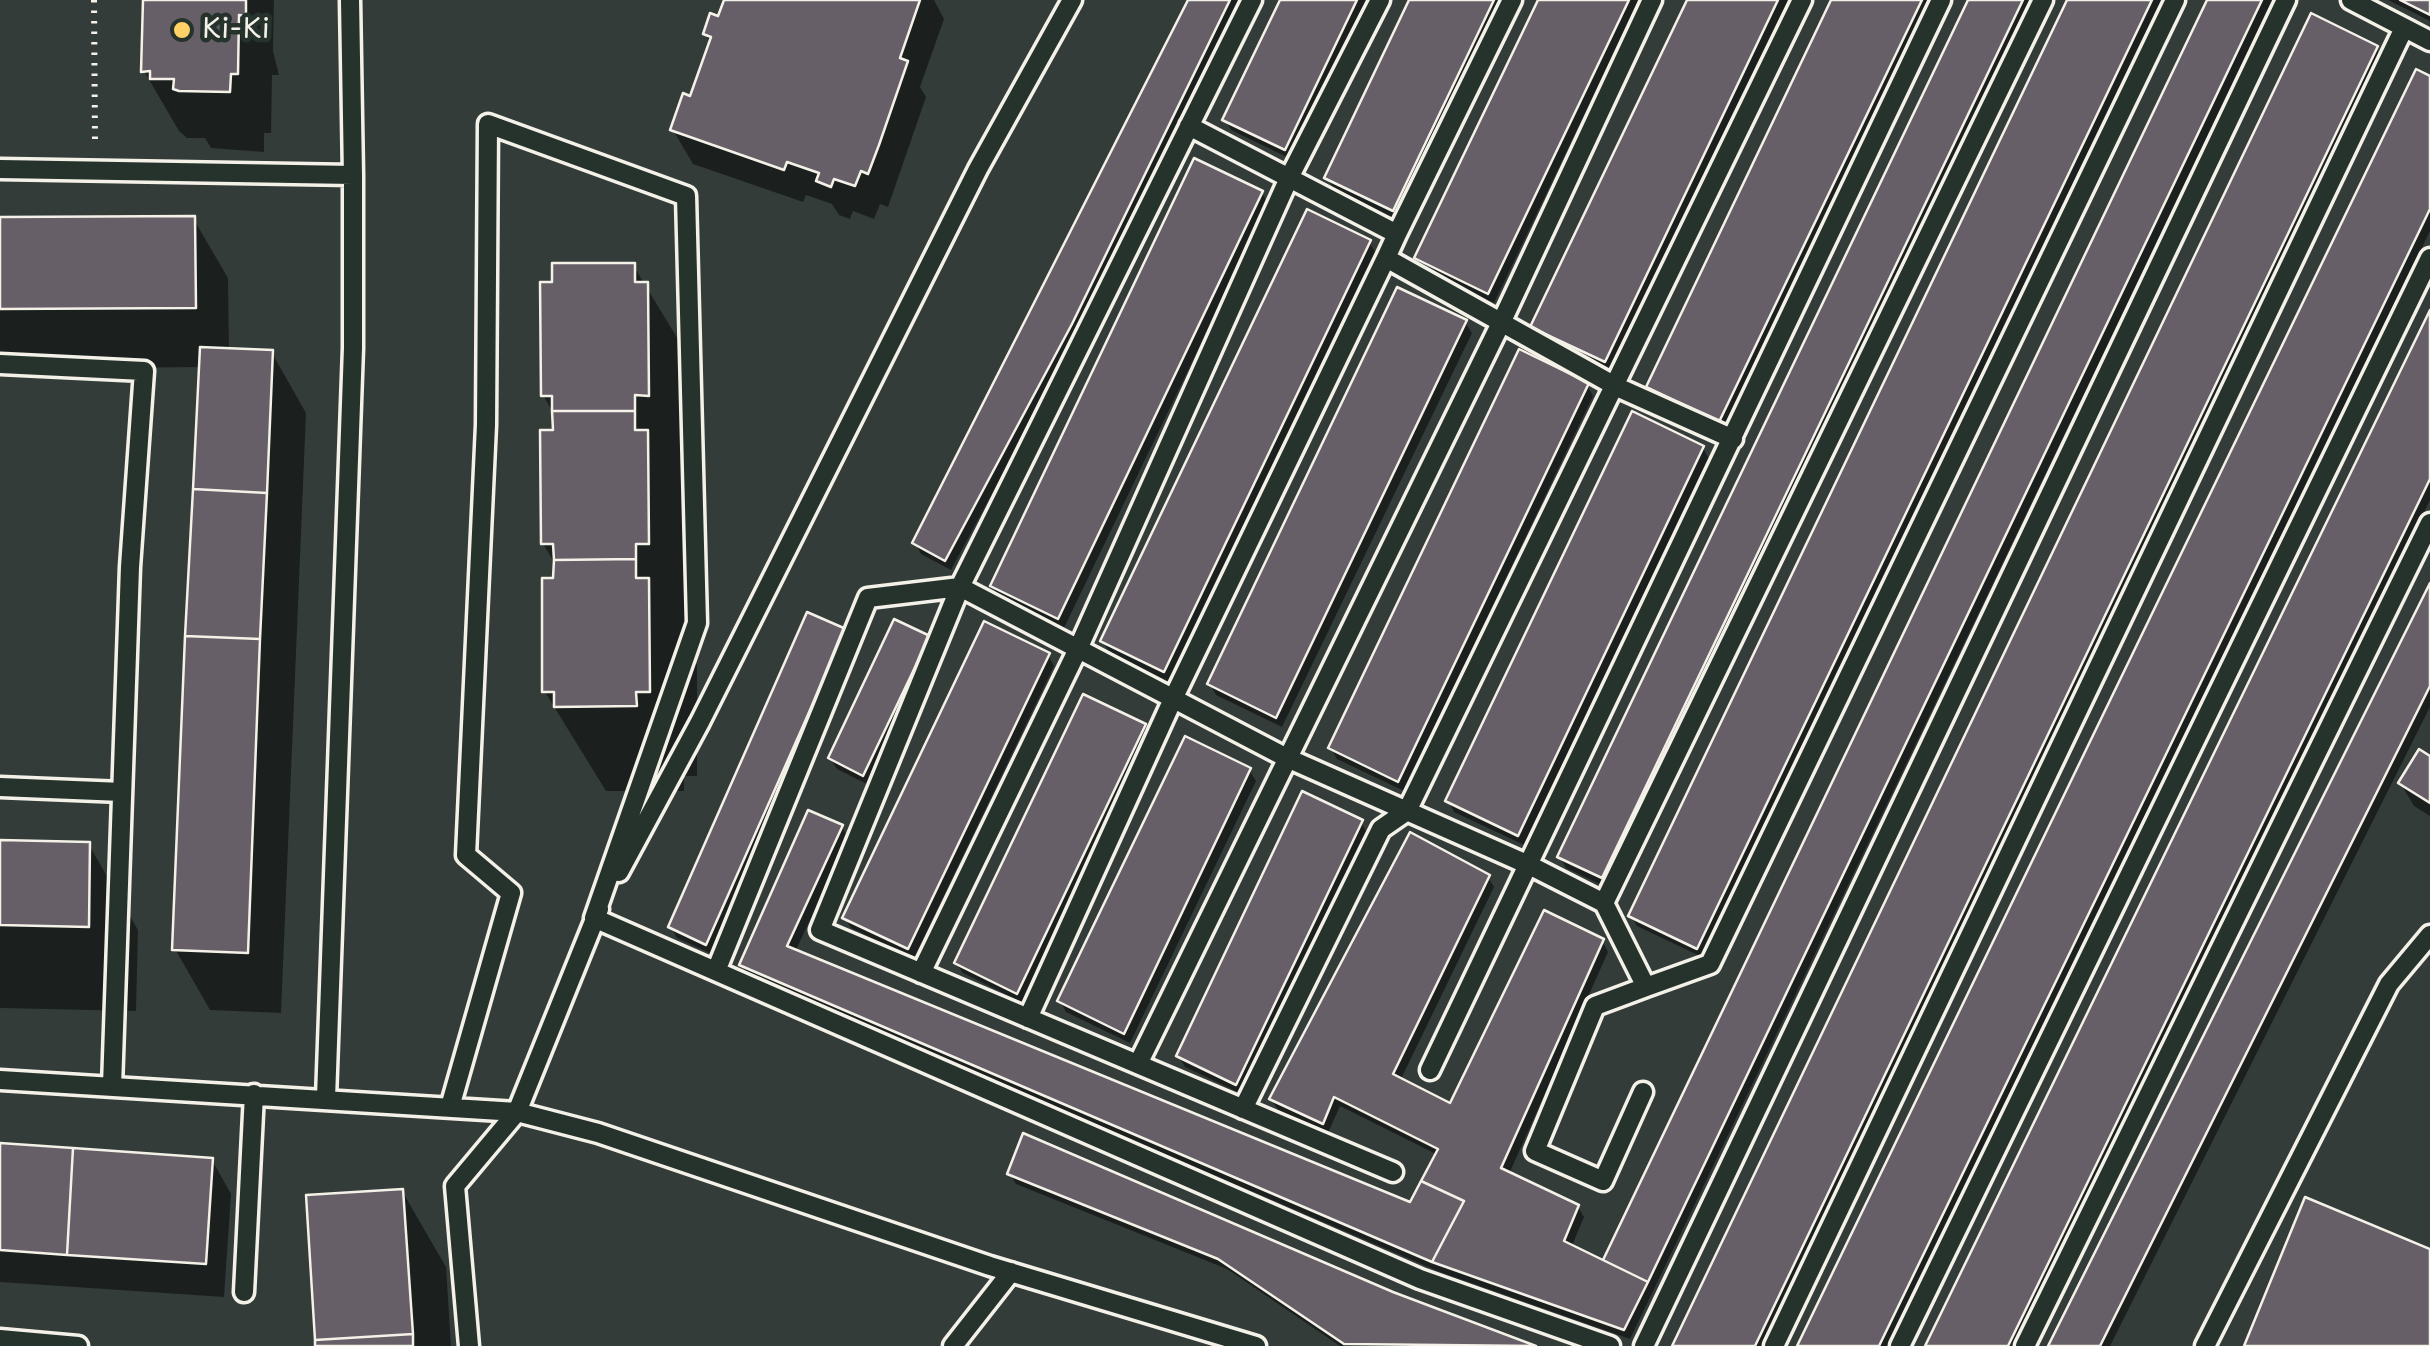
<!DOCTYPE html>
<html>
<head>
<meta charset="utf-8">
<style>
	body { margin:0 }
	canvas { display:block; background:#333c39 }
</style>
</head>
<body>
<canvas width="2430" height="1346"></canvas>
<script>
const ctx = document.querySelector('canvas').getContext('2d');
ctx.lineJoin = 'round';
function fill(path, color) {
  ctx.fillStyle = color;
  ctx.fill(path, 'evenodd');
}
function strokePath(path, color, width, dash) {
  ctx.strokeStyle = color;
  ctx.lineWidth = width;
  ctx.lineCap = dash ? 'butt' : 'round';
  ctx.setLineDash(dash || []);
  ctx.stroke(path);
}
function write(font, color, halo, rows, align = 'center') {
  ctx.font = font + ' "Playpen Sans",sans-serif';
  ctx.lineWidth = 9;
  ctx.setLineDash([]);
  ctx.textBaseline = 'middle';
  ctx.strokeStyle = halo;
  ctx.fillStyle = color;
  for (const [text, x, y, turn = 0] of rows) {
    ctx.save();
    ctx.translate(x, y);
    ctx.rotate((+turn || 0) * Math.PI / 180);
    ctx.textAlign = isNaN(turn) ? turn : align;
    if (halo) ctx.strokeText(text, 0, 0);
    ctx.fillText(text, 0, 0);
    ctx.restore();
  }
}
const shadow = new Path2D(`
	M147,0H274L273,51L279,75H272L271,133H264V152L211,148L205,138H187L179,131L144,71Z
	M726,0H934L944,19L920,87L926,97L888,207L880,204L874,219L853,211L850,219L839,215L832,204L806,195L803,202L693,164L673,130L692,99L711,44L705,34L719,19Z
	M1191,0H1241L1077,335L951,570L921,554L915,543Z
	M1282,0H1368L1291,159L1231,130L1225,119Z
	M1412,0H1505L1399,220L1333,188L1327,178Z
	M1541,0H1639L1494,303L1423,269L1417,258Z
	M1690,0H1789L1611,372L1539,337L1533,327Z
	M1834,0H1932L1726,432L1655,398L1648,387Z
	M1971,0H2034L1608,888L1566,868L1560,857Z
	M2070,0H2163L1704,958L1637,926L1631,916Z
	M2210,0H2273L1630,1339L1440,1272L748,975L741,964L842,827L848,838L795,952L1412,1205L1438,1155L1340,1106L1328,1133L1278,1110L1271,1099L1488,877L1494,887L1400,1081L1451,1107L1602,941L1608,952L1509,1174L1578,1207L1584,1217L1571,1248L1604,1264Z
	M2388,0H2430V21Z
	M2376,48L2382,58L1765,1346H1675Z
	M2430,79V231L1889,1346H1800Z
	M1262,193L1268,204L1064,628L999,596L992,586Z
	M193,218L228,278L229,351L272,353L306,413L281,1013L210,1010L175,949L202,367L0,369V219Z
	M1369,242L1376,253L1170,682L1109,652L1103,641Z
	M633,265L696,369V480L682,479V494L696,517V628H683V641L697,665V776H684V791H606L545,692L556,565L543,544L555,433V416L543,395Z
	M2430,315V500L2018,1346H1928Z
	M1465,322L1472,333L1282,727L1216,695L1210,684Z
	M1587,385L1593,396L1404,791L1337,759L1331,748Z
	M1703,448L1709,459L1524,845L1454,812L1448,801Z
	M2430,588V707L2110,1346H2051Z
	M844,631L851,642L712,954L677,938L671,927Z
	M928,638L934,649L869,785L837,769L830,758Z
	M1048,655L1054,666L914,958L851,928L845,918Z
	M1144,726L1150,737L1023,1003L963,973L956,963Z
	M2430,759V816L2414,806L2401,784Z
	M1249,770L1256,781L1130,1043L1066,1012L1060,1001Z
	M1361,822L1367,833L1242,1094L1185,1067L1179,1056Z
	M0,843L89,845L138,930L136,1011L0,1008Z
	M0,1146L212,1160L231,1194L224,1297L0,1282Z
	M1010,1174L1392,1294L1529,1346H1340L1227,1269L1016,1184Z
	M402,1191L446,1267L451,1346H317Z`);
const building = new Path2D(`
	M143,0H246V16L239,15L238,74H231L230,92L179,91L173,89L174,79H150V71L141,72Z
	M724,0H920L900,58L908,61L879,145L868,174L861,171L855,186L834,179L831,187L816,181L819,173L787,162L784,170L670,130L683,93L690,96L711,37L703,34L710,13L718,16Z
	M1188,0H1230L1072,324L945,561L912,543Z
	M1280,0H1357L1285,150L1222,120Z
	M1409,0H1494L1393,211L1324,178Z
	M1538,0H1629L1488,294L1414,258Z
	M1687,0H1778L1605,362L1530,327Z
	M1831,0H1922L1719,422L1646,387Z
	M1968,0H2023L1602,878L1557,857Z
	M2067,0H2152L1697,949L1628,916Z
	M2207,0H2262L1648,1282L1603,1260Z
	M2400,0H2430V15Z
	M2311,13L2378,46L1755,1346H1672Z
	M2416,69L2430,76V209L2093,905L1879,1346H1797Z
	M1194,158L1263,191L1058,619L990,586Z
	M1307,209L1371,240L1164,672L1100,641Z
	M195,216L196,308L0,309V217Z
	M552,263H635V282H648L649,396L635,395V411H552V396H541L540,282H552Z
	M1397,287L1467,320L1276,718L1207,684Z
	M2430,310V479L2008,1346H1925Z
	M200,347L273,350L267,493L193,489Z
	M1519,349L1589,383L1398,782L1328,748Z
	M552,411H635V430H648L649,544H636V559L554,560L553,544H541L540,430H553Z
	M1632,411L1704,446L1518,836L1445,801Z
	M193,489L267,493L260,639L185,636Z
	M636,559V578H649L650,692H636L637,706L554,707V692H542V578H553L554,560Z
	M2430,583V686L2100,1346H2048Z
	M807,612L846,629L706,945L668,927Z
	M894,619L930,636L863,776L828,758Z
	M984,621L1050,653L908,949L842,918Z
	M185,636L260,639L248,953L172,950Z
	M1083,694L1146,724L1017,994L954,963Z
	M1185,736L1251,768L1124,1034L1057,1001Z
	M2419,749L2430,756V803L2398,783Z
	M1302,791L1363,820L1236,1085L1176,1056Z
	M808,810L843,825L787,946L1410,1202L1421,1181L1464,1201L1432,1262L739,965Z
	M1410,832L1490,875L1393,1074L1450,1103L1544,910L1604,939L1501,1168L1579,1205L1564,1241L1648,1282L1624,1330L1432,1262L1464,1201L1421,1181L1438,1149L1334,1097L1323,1124L1269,1099Z
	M0,840L90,842L89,927L0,925Z
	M1023,1133L1393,1292L1536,1346L1344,1344L1218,1259L1007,1174Z
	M0,1143L73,1148L67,1255L0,1250Z
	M73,1148L213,1158L206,1264L67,1255Z
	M403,1189L413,1334L315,1340L306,1195Z
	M2305,1197L2430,1249V1346H2244Z
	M413,1334V1346H315V1340Z`);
const path = new Path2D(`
	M94,0L95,144`);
const service = new Path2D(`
	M350,0L353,175
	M1252,0L960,587L820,930L1393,1172
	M2351,0L2430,41
	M1189,126L1397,234L1386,258L1617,387L1733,439
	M0,169L353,175V348L326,1098
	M1397,234L1512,0
	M0,364L144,371L130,567L112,1086
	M0,787L122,792
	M619,872L700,722L978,169L1072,0
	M1604,903L2043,0
	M599,909L517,1112L598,1133L990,1266L1256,1346
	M716,971L868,598L960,587L1285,757L1531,866L1604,903L1646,987L1710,964L2175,0
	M921,973L1078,649L1289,178L1380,0
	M1028,1018L1173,699L1386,258
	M1138,1064L1501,323L1652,0
	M1430,1070L1941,0
	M0,1080L517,1112
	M1643,1092L1603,1181L1535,1151L1595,1006L1646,987
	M450,1107L511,893L466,855L486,425L488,124L686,196L697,623L594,918L1420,1279L1610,1346
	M1243,1109L1381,829L1407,811L1802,0
	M244,1292L254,1094
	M0,1339L78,1346
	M469,1346L455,1186L517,1112
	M953,1346L1011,1272
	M1644,1346L2286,0
	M1774,1346L2404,28
	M1900,1346L2430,258
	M2025,1346L2430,523
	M2205,1346L2389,984L2430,935`);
const markers = [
	[182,30,10,"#ffd166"]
];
const poiNames = [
	["Ki-Ki",202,30]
];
fill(shadow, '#0007');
fill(building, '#665f67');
strokePath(building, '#f4f1e8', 2.5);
strokePath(service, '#f4f1e8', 25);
strokePath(path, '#f4f1e8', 6, [2.5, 8]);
strokePath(service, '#26332d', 18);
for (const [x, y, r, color] of markers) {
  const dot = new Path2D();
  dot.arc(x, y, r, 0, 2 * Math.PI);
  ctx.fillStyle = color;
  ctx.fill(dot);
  strokePath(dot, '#26332d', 4);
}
write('28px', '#f4f1e8', '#26332d', poiNames, 'left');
</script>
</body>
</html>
